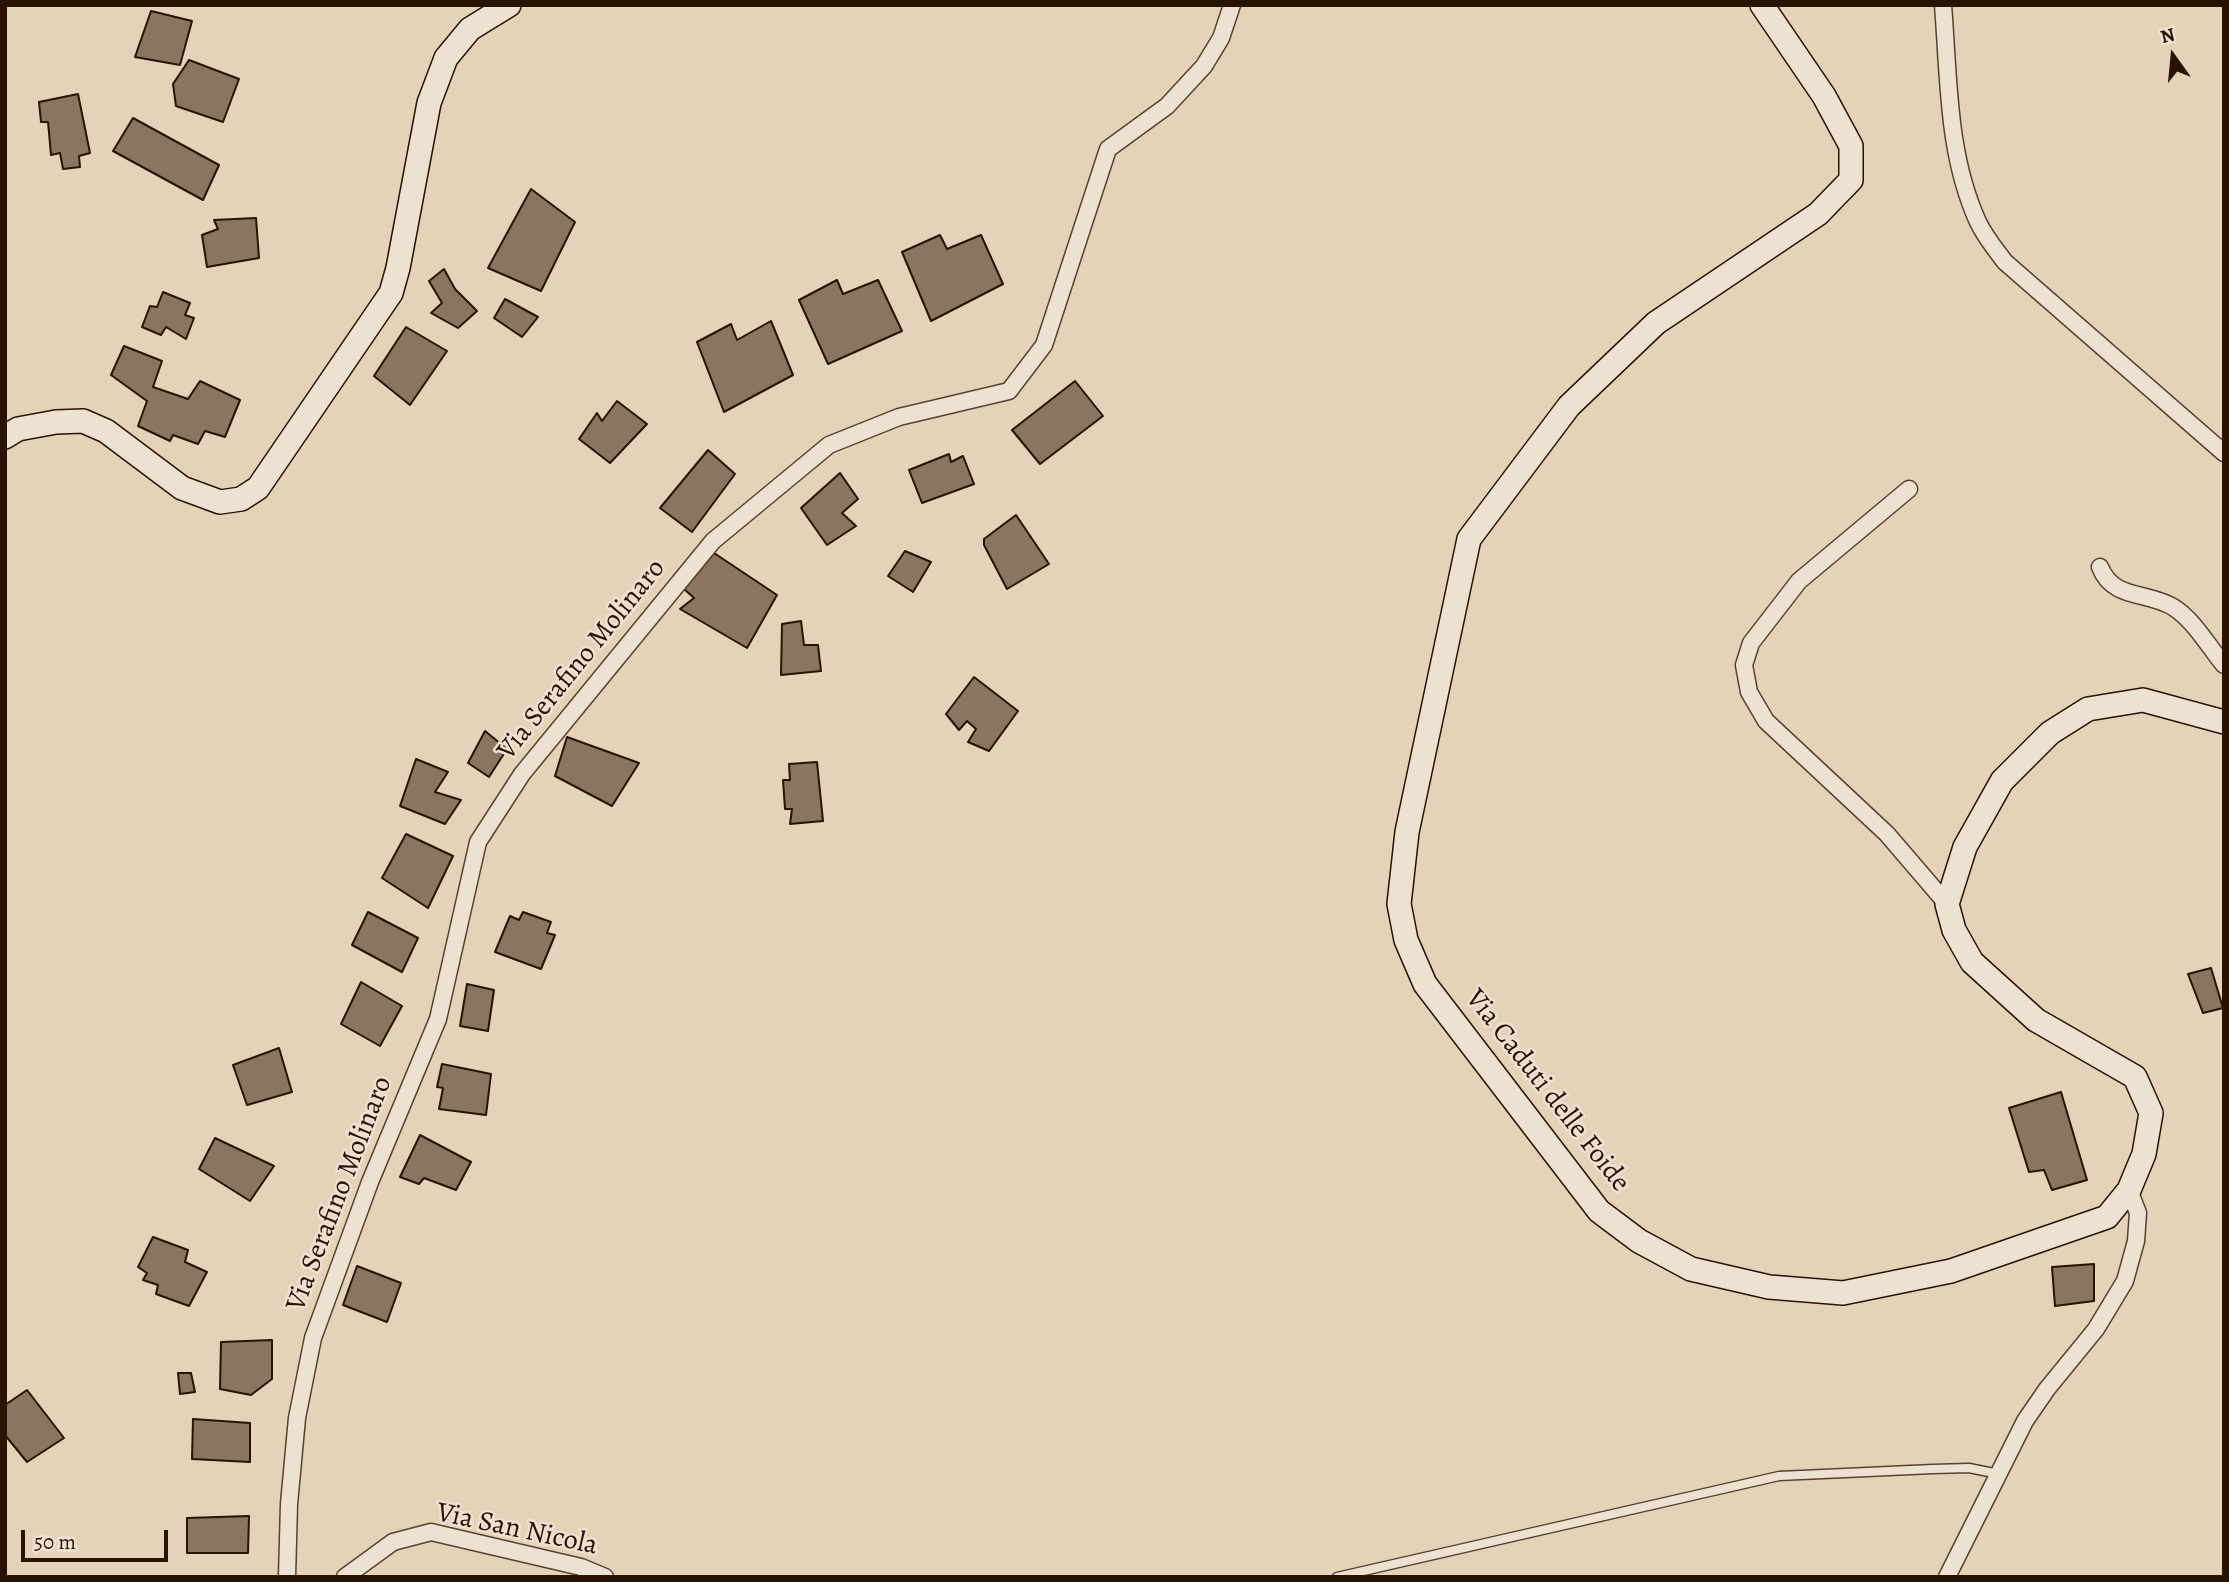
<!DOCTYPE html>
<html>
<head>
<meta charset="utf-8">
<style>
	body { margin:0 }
	#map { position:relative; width:2229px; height:1582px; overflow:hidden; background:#e3d3b8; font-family:Alegreya,serif }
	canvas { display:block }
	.frame { position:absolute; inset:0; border:7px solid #291200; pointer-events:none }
	.north { position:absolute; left:2138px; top:21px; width:70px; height:70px; -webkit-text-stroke:5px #ede2d1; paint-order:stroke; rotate:345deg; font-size:19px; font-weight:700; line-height:28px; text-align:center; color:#291200 }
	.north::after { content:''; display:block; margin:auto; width:24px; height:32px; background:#291200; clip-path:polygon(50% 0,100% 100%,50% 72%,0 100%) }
	.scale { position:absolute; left:21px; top:1530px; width:147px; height:32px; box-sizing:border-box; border:4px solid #291200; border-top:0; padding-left:9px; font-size:21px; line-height:24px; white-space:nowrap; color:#291200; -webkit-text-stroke:5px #ede2d1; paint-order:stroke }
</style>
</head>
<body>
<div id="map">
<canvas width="2229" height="1582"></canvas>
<div class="frame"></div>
<div class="north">N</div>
<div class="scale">50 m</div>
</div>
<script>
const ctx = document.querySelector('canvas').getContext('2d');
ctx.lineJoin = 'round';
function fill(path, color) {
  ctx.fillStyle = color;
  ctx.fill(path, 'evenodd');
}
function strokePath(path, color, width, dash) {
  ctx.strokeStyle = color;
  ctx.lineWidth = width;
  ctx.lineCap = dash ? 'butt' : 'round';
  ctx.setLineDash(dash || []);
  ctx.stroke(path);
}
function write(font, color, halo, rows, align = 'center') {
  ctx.font = font + ' Alegreya,serif';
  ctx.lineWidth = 5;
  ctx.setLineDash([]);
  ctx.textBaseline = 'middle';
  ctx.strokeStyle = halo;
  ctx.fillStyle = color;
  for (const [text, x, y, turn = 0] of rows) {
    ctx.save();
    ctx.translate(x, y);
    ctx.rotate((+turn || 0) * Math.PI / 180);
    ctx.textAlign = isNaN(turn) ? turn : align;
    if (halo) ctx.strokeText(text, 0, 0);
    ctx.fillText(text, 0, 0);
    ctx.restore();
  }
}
const building = new Path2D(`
	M151,11L192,21L180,65L135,57Z
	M189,60L239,79L223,122L176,106L173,84Z
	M78,94L90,153L79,156L80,167L63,169L60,153L51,155L48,122H41L39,102Z
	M133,118L219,165L203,200L113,151Z
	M531,189L575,222L541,291L488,268Z
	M256,218L259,258L207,267L202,235L218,229L214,220Z
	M940,235L947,249L981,235L1003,284L931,321L902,252Z
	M444,269L455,289L477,311L458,328L431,313L442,303L429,281Z
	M837,280L843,294L878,280L902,331L828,364L799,300Z
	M163,292L190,303L185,315L194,318L186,339L166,327L161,335L142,327L150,306L157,307Z
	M505,299L538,317L522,337L494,318Z
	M771,321L793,375L724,412L697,342L731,324L737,340Z
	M406,327L447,351L410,405L374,376Z
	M124,346L162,361L153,387L188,399L200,381L240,400L225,437L205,431L198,444L173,435L170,441L138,426L147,401L111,375Z
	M1075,381L1103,416L1040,464L1012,430Z
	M617,401L647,424L610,463L579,439L597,413L602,421Z
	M708,450L735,474L692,532L660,508Z
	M949,454L951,462L963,456L974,484L922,503L909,470Z
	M840,473L858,499L842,513L856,526L827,545L801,508Z
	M1016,515L1049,564L1007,589L984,545V539Z
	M905,551L931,562L913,592L888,576Z
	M714,553L777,595L747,648L680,609L694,598L684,589Z
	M801,621L804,645H818L821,671L781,675L782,624Z
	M974,677L1018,711L989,751L968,742L976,729L967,721L959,730L946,714Z
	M485,731L507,749L489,777L468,763Z
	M567,737L639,763L612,806L555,776Z
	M416,759L448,772L435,792L461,800L445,824L400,806Z
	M817,762L823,821L790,824L792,809H785L783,780H790L789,764Z
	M406,834L453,856L428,908L382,878Z
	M368,912L418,938L402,972L352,945Z
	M523,912L551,922L547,933L555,935L541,969L495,952L510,916L519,920Z
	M2211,968L2223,1008L2203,1013L2188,974Z
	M361,982L402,1006L380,1046L341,1024Z
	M467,984L494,990L488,1031L460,1026Z
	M279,1048L292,1092L247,1105L233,1065Z
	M442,1064L491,1074L486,1115L439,1109L443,1088L437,1087Z
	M2061,1092L2087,1180L2052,1190L2044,1170L2029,1172L2009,1108Z
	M420,1135L471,1162L456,1190L424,1178L419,1184L400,1177Z
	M215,1138L274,1166L250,1201L199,1169Z
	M153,1237L188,1250L185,1262L207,1272L189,1306L156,1294L158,1285L143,1280L147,1273L138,1267Z
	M2094,1264V1301L2055,1306L2052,1267Z
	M357,1266L401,1283L387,1322L343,1305Z
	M272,1340V1379L251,1395L220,1389L221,1342Z
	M178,1373H191L195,1392L180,1394Z
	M27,1390L64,1438L27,1462L5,1435V1405Z
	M193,1419L250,1423V1462L192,1459Z
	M249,1516L248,1553H187V1518Z`);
const lane = new Path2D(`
	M1337,1577L1779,1476L1933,1469L1969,1468L1999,1474`);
const street = new Path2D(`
	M1943,5C1949,79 1947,154 1978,222C1985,237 1996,250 2005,262L2224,453
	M1909,489L1799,581L1751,643L1744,665L1749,692L1766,721L1887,834L1947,904
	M2100,567C2113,600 2146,591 2173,607C2194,620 2209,647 2224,665
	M287,1577L289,1504L297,1418L313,1338L370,1182L438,1019L478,842L522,774L713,541L829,445L899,417L1009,391L1044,345L1108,149L1167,106L1204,66L1221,38L1232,5
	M345,1577L393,1542L431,1532L581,1567L605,1577
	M1947,1577L2025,1421L2047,1389L2096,1329L2125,1281L2136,1241L2138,1213L2129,1190`);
const secondary = new Path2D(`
	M1762,5L1824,96L1851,146V180L1818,214L1656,323L1569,406L1469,539L1407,832L1399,904L1406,940L1425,984L1599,1211L1639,1241L1691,1269L1769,1287L1843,1293L1951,1271L2107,1217L2129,1190L2144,1154L2151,1113L2135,1077L2036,1020L1972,962L1954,930L1947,904L1965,847L2002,781L2050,733L2088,709L2143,700L2224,722
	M5,437L18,429L56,422L83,421L106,431L182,488L220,502L241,499L258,488L391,293L398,268L429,103L446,58L470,29L509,5`);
const streetNames = [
	["Via Serafino Molinaro",582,660,-51],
	["Via Caduti delle Foide",1547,1091,52],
	["Via Serafino Molinaro",340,1194,-69],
	["Via San Nicola",517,1530,12]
];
fill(building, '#8a7660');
strokePath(building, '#291200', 2);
strokePath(lane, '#58422e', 11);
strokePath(street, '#58422e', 19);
strokePath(secondary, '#291200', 26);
strokePath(lane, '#ede2d1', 8);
strokePath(street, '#ede2d1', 16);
strokePath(secondary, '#ede2d1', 23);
write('28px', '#291200', '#ede2d1', streetNames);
</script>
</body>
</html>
